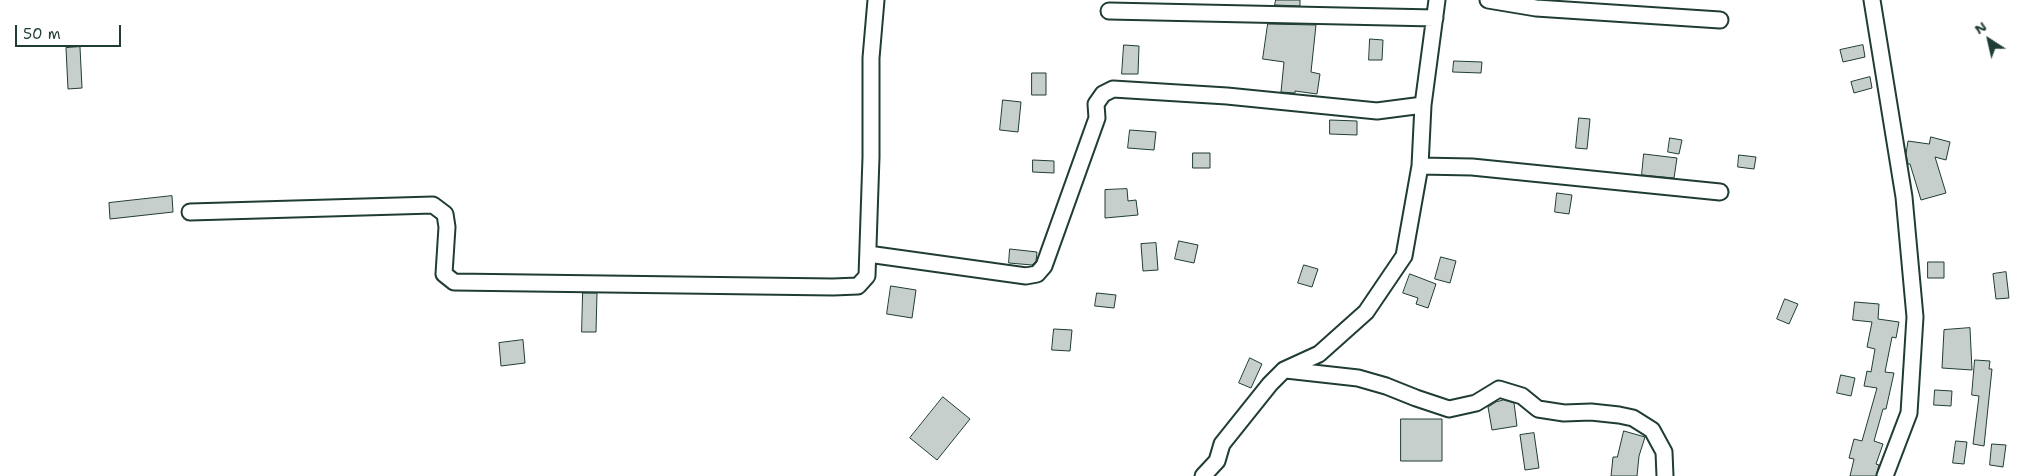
<!DOCTYPE html>
<html>
<head>
<meta charset="utf-8">
<style>
	body { margin:0 }
	#map { position:relative; width:2029px; height:476px; overflow:hidden; background:#fff; font-family:"Shantell Sans",sans-serif }
	canvas { display:block }
	.north { position:absolute; left:1964px; top:15px; width:50px; height:50px; -webkit-text-stroke:4px #fff; paint-order:stroke; rotate:325deg; font-size:14px; font-weight:700; line-height:20px; text-align:center; color:#1f3d34 }
	.north::after { content:''; display:block; margin:auto; width:18px; height:22px; background:#1f3d34; clip-path:polygon(50% 0,100% 100%,50% 72%,0 100%) }
	.scale { position:absolute; left:15px; top:25px; width:106px; height:22px; box-sizing:border-box; border:2px solid #1f3d34; border-top:0; padding-left:6px; font-size:15px; line-height:18px; white-space:nowrap; color:#1f3d34; -webkit-text-stroke:4px #fff; paint-order:stroke }
</style>
</head>
<body>
<div id="map">
<canvas width="2029" height="476"></canvas>
<div class="north">N</div>
<div class="scale">50 m</div>
</div>
<script>
const ctx = document.querySelector('canvas').getContext('2d');
ctx.lineJoin = 'round';
function fill(path, color) {
  ctx.fillStyle = color;
  ctx.fill(path, 'evenodd');
}
function strokePath(path, color, width, dash) {
  ctx.strokeStyle = color;
  ctx.lineWidth = width;
  ctx.lineCap = dash ? 'butt' : 'round';
  ctx.setLineDash(dash || []);
  ctx.stroke(path);
}
const building = new Path2D(`
	M1276,0H1300V6L1275,5Z
	M1268,24L1316,25L1311,72L1320,74L1317,94L1295,91V93L1281,92L1284,62L1263,59Z
	M1370,39L1383,40L1382,60H1369Z
	M1124,45L1139,46L1138,74H1122Z
	M1863,45L1865,57L1843,62L1840,50Z
	M80,47L82,88L68,89L66,48Z
	M1454,61L1482,62L1481,73L1453,72Z
	M1032,73H1046V95H1032Z
	M1870,77L1872,88L1854,93L1851,82Z
	M1003,100L1021,102L1018,132L1000,130Z
	M1579,118L1590,119L1587,149L1576,148Z
	M1330,120L1357,121V135L1330,134Z
	M1130,130L1156,132L1154,150L1128,148Z
	M1931,137L1950,142L1946,160L1935,157L1946,193L1921,200L1910,164H1908L1906,154L1908,141L1929,144Z
	M1670,138L1682,140L1679,154L1668,152Z
	M1193,153H1210V168H1193Z
	M1644,154L1677,158L1674,178L1642,175Z
	M1739,155L1756,157L1754,169L1738,167Z
	M1033,160L1054,161V173L1033,172Z
	M1127,189L1128,201L1136,200L1138,215L1105,218V190Z
	M1557,193L1572,195L1569,214L1555,212Z
	M172,196L173,212L110,219L109,203Z
	M1179,241L1198,245L1194,263L1175,259Z
	M1156,243L1158,270L1143,271L1141,244Z
	M1010,249L1037,252L1036,261L1032,265L1009,263Z
	M1441,257L1456,261L1450,283L1435,279Z
	M1928,262H1944V278H1928Z
	M1304,265L1318,269L1312,287L1298,283Z
	M2006,272L2009,298L1996,299L1993,274Z
	M1410,274L1436,284L1428,308L1416,304L1418,298L1403,293Z
	M891,286L916,290L912,318L887,314Z
	M583,293H597L596,332H582Z
	M1097,293L1116,295L1114,308L1095,306Z
	M1785,299L1798,304L1789,324L1777,319Z
	M1855,302L1879,304L1878,319L1899,322L1896,338L1892,337L1885,372L1894,373L1886,409H1883L1874,441L1883,444L1876,464L1879,465L1876,476H1850L1854,459L1849,458L1854,439L1862,441L1877,388L1864,386L1867,371L1871,372L1875,349L1867,347L1872,322L1853,320Z
	M1970,328L1972,370L1942,368L1944,330Z
	M1054,329L1072,330L1070,351L1052,350Z
	M523,340L525,363L501,366L499,343Z
	M1250,358L1262,364L1251,388L1239,383Z
	M1975,360L1990,361L1989,369H1992L1984,446L1973,444L1979,396L1972,395Z
	M1841,375L1855,378L1851,396L1837,393Z
	M1935,390L1952,391L1951,406L1934,405Z
	M943,397L970,419L937,460L910,438Z
	M1504,400L1514,403L1517,426L1492,430L1488,407L1496,402Z
	M1401,419H1442V461H1401Z
	M1624,431L1645,437L1639,456L1637,476H1611L1613,457H1617Z
	M1534,433L1539,468L1525,470L1520,435Z
	M1956,441L1967,442L1964,464L1953,463Z
	M1992,444L2006,445L2003,467L1990,465Z`);
const street = new Path2D(`
	M1488,0L1536,8L1720,20
	M1872,0L1904,197L1915,317L1909,413L1885,476
	M1109,11L1435,18
	M1420,166L1472,167L1720,192
	M190,212L433,205L445,214L447,227L444,274L454,282L833,287L858,286L867,276L871,157V58L876,0
	M868,254L1026,276L1037,274L1044,266L1097,118L1096,104L1103,94L1113,89L1227,96L1377,111L1423,105
	M1286,370L1358,378L1386,386L1416,398L1449,409L1476,403L1499,389L1522,396L1538,409L1564,413L1591,412L1619,415L1633,418L1652,430L1664,452L1665,476
	M1203,476L1217,461L1222,444L1270,384L1284,370L1319,354L1366,312L1404,256L1420,166L1423,105L1437,0`);
fill(building, '#c7cfcc');
strokePath(building, '#1f3d34', 1);
strokePath(street, '#1f3d34', 19);
strokePath(street, '#fff', 15);
</script>
</body>
</html>
